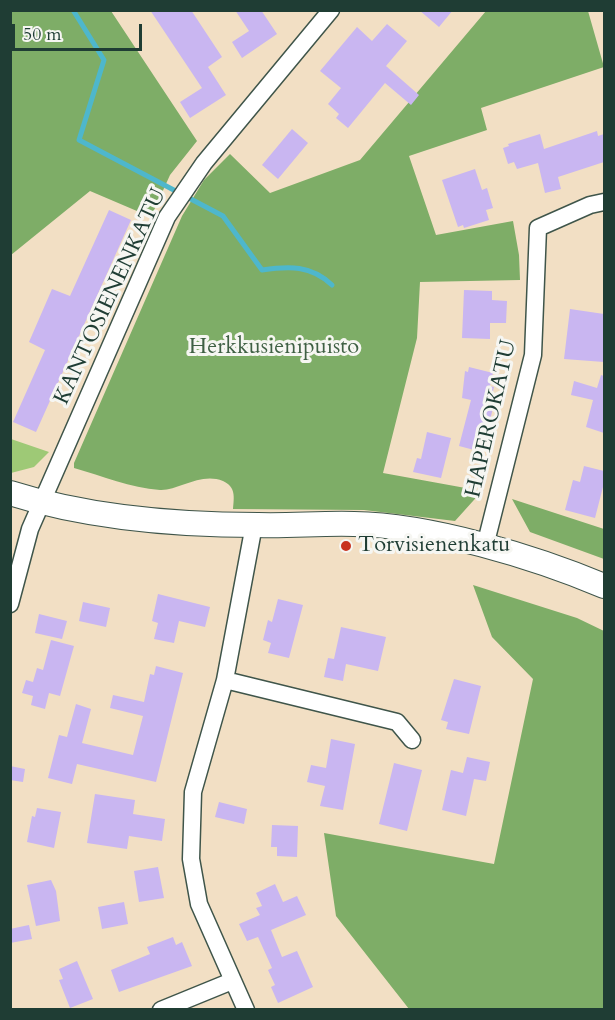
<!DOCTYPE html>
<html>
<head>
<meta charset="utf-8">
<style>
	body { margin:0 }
	#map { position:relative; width:615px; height:1020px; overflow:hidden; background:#f2dfc4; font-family:Cardo,serif }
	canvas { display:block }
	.frame { position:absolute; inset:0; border:12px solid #1f3d34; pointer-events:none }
	.scale { position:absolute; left:12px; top:24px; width:130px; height:27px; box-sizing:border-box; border:3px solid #1f3d34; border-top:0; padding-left:8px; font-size:18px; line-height:21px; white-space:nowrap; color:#1f3d34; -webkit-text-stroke:4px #f6f6f2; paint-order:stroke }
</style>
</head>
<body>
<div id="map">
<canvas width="615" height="1020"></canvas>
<div class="frame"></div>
<div class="scale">50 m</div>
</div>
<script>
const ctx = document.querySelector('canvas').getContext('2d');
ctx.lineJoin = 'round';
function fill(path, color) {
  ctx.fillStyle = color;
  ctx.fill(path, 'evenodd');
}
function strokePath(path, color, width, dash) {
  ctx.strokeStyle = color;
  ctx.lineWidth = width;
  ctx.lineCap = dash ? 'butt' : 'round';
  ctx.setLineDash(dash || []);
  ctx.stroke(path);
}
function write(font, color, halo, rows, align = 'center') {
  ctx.font = font + ' Cardo,serif';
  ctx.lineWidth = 6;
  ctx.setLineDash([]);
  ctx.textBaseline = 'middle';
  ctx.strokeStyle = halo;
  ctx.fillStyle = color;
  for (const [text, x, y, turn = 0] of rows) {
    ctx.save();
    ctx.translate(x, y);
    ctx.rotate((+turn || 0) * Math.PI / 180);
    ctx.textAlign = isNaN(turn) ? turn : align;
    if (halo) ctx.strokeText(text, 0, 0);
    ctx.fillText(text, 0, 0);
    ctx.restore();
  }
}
const green = new Path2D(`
	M10,439H11L49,452L34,467L11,473Z`);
const forest = new Path2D(`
	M11,10L111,11L197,141L170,175L151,217L90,191L11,255Z
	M486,11H588L604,67L481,108L487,130L409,156L436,235L513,221L519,255L520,280L420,282L417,338L383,473L482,491L455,521L364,510L233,509C234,497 236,487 223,481C200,472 178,491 160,490C130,488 103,476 74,468V463L182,216L204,180L230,154L270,193L360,160Z
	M512,499L604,529V559L530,532Z
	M473,585L577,618L604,631V1009H409L336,916L324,833L494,864L533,679L492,637Z`);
const stream = new Path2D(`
	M73,10L104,60L79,140L223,216L262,270C289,266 311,265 332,285`);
const building = new Path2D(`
	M150,10H191L222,57L208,67L226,95L190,118L180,102L202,88Z
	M235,10H261L277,34L242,58L232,42L249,31Z
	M419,10H453L439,27Z
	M387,24L407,41L386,66L419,95L411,105L385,83L348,128L336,118L339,114L328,104L341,88L320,71L357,27L372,41Z
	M292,129L308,143L278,179L262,165Z
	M597,131L598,136L604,134V162L558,177L561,189L545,193L538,163L517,169L514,162L508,164L503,148L509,146L508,144L540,134L544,149Z
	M475,169L482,190L487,188L493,208L486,210L489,220L464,228L463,225L458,227L442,180Z
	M109,210L131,220L36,432L13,422L45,350L29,342L52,289L70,296Z
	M464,290L492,291V300L507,301L506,323H490V339L462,338Z
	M570,309L604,314V362L564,359Z
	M469,367L493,373L490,386L494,387L491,399L495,400L490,420L486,419L478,451L459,446L471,400L462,398L465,371L468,372Z
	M601,375L604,376V433L586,427L593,400L571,395L574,381L597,388Z
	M427,432L451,438L441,478L413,472L417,458L421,459Z
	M584,466L604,471V483L595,518L565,510L573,480L580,482Z
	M158,594L210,607L205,627L179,621L174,643L154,639L158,623L152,621Z
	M278,599L303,605L289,658L268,653L271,643L263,640L268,620L272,622Z
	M83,602L110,608L106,627L79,621Z
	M39,614L67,621L62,639L35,633Z
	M341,627L386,637L378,671L346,664L343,681L324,677L328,658L334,659Z
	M51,640L74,646L60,696L49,693L45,709L31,705L33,696L22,693L26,680L33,682L37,668L43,670Z
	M156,666L183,673L156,782L77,764L72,784L48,778L59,735L67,737L76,704L91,709L82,743L133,755L143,716L110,708L113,695L144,702L150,674L154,675Z
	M454,679L481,686L469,734L446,729L448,722L441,720Z
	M331,739L355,744L343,810L320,806L325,786L307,782L311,765L326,768Z
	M467,757L490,762L486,781L474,779L466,816L442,810L451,770L463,773Z
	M394,763L422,770L407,831L379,824Z
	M10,766L25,769L23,782L10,780Z
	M95,794L135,800L133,814L165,819L162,841L129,836L127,849L87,843Z
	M219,802L247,809L244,824L215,817Z
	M37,808L61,812L54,848L27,842L32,816L35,817Z
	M272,825L298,826L297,857L277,856V847H271Z
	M158,867L164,898L139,902L134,871Z
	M51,880L56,891L60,921L36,926L27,885Z
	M275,884L283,902L297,896L306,915L271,930L282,957L297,951L313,987L278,1003L271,987L275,985L268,970L272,968L258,937L247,941L239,924L260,915L256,908L262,906L256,893Z
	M124,902L128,924L102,929L98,907Z
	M29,925L32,939L10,943V929Z
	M173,937L176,945L182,942L192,966L119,992L111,970L150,954L147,947Z
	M77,961L93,999L70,1008L59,980L63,979L59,969Z`);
const street = new Path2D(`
	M485,546L533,355L538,228L590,205L604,202
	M10,604L30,529L167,217L204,163L331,10
	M225,680L397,722L412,740
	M161,1010L232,981
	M246,1010L199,904L191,859L193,792L225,680L254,525`);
const secondary = new Path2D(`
	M10,493C89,518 176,525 258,525C290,526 322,523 354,524C430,525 535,557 604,586`);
const markers = [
	[346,546,6,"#c8321e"]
];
const streetNames = [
	["KANTOSIENENKATU",111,297,-65],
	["HAPEROKATU",492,419,-77]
];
const parkNames = [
	["Herkkusienipuisto",274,348]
];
const poiNames = [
	["Torvisienenkatu",358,546]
];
fill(green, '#9ec976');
fill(forest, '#7ead67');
strokePath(stream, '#4eb7cc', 5);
fill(building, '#c9b6f1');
strokePath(street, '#3f554a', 19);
strokePath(secondary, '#3f554a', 26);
strokePath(street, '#fff', 16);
strokePath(secondary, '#fff', 24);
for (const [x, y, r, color] of markers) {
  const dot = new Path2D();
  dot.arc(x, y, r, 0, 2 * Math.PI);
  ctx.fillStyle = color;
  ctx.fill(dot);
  strokePath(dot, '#f6f6f2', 2);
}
write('22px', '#1f3d34', '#f6f6f2', streetNames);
write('22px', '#3f6044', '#f6f6f2', parkNames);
write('22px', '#1f3d34', '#f6f6f2', poiNames, 'left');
</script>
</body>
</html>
